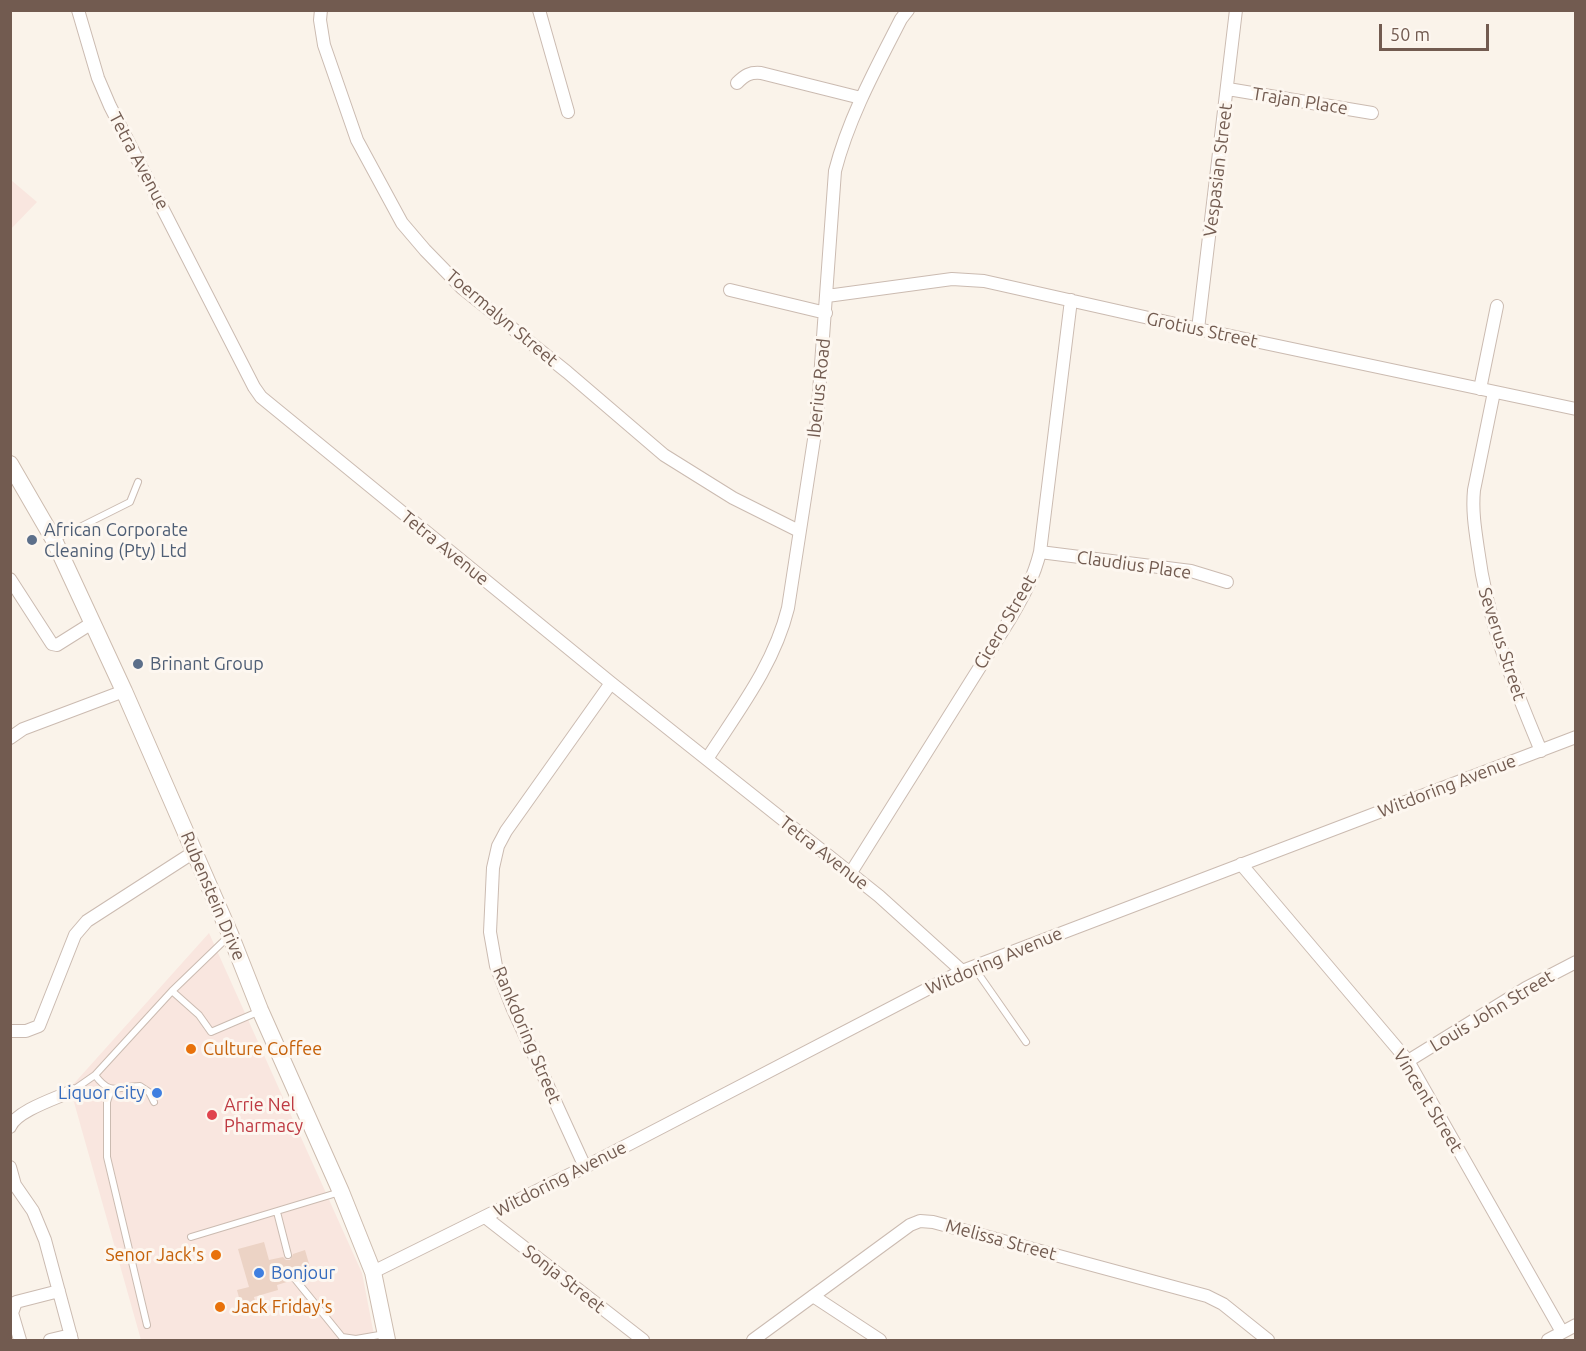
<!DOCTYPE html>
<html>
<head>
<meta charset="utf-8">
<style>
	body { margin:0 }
	#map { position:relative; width:1586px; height:1351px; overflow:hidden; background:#faf3ea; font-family:Ubuntu,sans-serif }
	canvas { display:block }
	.frame { position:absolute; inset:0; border:12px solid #725b50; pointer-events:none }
	.scale { position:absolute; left:1379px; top:24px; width:110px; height:27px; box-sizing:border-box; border:3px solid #725b50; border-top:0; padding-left:8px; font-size:18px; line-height:21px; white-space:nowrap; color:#725b50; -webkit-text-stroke:4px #fdf7f0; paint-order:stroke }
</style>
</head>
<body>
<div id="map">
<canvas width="1586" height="1351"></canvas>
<div class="frame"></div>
<div class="scale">50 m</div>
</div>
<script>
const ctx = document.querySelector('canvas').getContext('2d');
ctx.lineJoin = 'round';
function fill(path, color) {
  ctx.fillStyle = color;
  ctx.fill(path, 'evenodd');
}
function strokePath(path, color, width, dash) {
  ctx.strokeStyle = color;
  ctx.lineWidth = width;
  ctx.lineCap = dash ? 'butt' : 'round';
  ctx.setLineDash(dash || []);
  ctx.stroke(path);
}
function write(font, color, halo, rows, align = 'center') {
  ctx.font = font + ' Ubuntu,sans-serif';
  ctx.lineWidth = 6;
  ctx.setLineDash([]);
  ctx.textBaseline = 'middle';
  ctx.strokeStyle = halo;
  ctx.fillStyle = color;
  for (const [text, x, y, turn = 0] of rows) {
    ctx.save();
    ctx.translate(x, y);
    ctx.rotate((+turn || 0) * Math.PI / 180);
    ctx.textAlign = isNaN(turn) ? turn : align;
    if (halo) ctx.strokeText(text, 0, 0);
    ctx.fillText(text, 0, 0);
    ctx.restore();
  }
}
const commercial = new Path2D(`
	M11,180L37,202L11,229H10Z
	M209,933L362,1273L375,1340H141L70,1088Z`);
const building = new Path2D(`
	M264,1242L269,1260L283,1257L286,1260H290L293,1254L305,1250L312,1274L301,1278L294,1274L290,1277V1281L277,1285L278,1290L254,1297L255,1301L241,1305L237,1290L249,1287L238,1249Z`);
const lane = new Path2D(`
	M56,539L130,502L138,482
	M973,966L1026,1042
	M172,991L199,1015L211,1032L260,1011
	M111,1089L107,1102V1157L147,1325
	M72,1091L95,1075
	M154,1102L149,1092L140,1086C118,1086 111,1097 95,1075L172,991L230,935
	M277,1212L288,1255
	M191,1237L340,1192
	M295,1279L342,1337L356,1339L385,1334`);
const street = new Path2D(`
	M78,10L98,78L110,106L254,387L261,397L611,683L879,896L962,971
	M321,10L320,20L324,45L357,140L402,223L425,250L462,288L567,372L664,455L733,498L799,531
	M539,10L568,112
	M737,83C745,75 750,72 761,73L861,98
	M1228,89L1372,113
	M730,290L826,313
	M827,296L952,279L984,281L1198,329L1576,409
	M1198,329L1236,10
	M1480,389L1497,306
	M1494,392L1474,490C1472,510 1475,529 1478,549C1487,621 1513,684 1541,751
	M1040,552L1191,571L1227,582
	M10,579L52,644L57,645L92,623
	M10,738L23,729L124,691
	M707,759C738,711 774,665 788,608L817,420L835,171C849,117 876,68 901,19L908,10
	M1241,864L1408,1061L1562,1332
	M850,874L1010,619C1023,597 1034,577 1040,552L1071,300
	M10,1031H26L39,1026L75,935L87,921L194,852
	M1408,1061L1526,988L1576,962
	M10,1127C16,1111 57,1098 72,1091
	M10,1167L15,1185L33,1211L45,1240L72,1340
	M585,1167L512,1007L496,966L490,932L493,868L498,846L506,831L611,683
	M485,1217L643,1340
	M373,1272L585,1167L962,971L1576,737
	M813,1296L880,1340
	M20,1340L12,1313L16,1302L59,1291
	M50,1340L71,1335
	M753,1340L910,1225L920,1221L933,1222L1207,1296L1223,1304L1268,1340
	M1548,1340L1576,1325`);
const secondary = new Path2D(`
	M10,464L54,540L124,691L230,934L260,1010L341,1192L373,1272L387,1340`);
const markers = [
	[32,540,6,"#5c6f8a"],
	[138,664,6,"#5c6f8a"],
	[191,1049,6,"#e8710a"],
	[157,1093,6,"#3f7fe0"],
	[212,1115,6,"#e0444e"],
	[216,1255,6,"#e8710a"],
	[259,1273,6,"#3f7fe0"],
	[220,1307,6,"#e8710a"]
];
const streetNames = [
	["Trajan Place",1300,101,9],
	["Tetra Avenue",139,161,62],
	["Vespasian Street",1218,170,-83],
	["Toermalyn Street",502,318,40],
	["Grotius Street",1202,330,12],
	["Iberius Road",819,388,-84],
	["Tetra Avenue",445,548,39],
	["Claudius Place",1134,565,8],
	["Cicero Street",1005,622,-60],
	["Severus Street",1502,644,72],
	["Witdoring Avenue",1447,786,-21],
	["Tetra Avenue",824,853,38],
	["Rubenstein Drive",213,896,67],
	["Witdoring Avenue",994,961,-23],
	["Louis John Street",1492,1011,-31],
	["Rankdoring Street",527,1035,67],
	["Vincent Street",1428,1101,59],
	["Witdoring Avenue",560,1179,-27],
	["Melissa Street",1001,1240,15],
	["Sonja Street",564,1279,38]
];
const serviceNames = [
	["African Corporate",44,530],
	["Cleaning (Pty) Ltd",44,551],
	["Brinant Group",150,664]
];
const foodNames = [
	["Culture Coffee",203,1049],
	["Senor Jack's",204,1255,"right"],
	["Jack Friday's",232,1307]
];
const shopNames = [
	["Liquor City",145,1093],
	["Bonjour",271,1273,"left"]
];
const healthNames = [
	["Arrie Nel",224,1105],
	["Pharmacy",224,1126]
];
fill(commercial, '#f9e6df');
fill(building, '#ecd3c5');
strokePath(lane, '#cbbbb1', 8);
strokePath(street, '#cbbbb1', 14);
strokePath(secondary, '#cdbcaf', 18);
strokePath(lane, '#fff', 6);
strokePath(street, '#fff', 12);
strokePath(secondary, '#fff', 16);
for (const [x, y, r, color] of markers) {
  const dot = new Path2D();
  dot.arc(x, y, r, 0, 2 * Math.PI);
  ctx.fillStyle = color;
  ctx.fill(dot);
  strokePath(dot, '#fdf7f0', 2);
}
write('18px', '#725b50', '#fdf7f0', streetNames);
write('18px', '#4e5e75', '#fdf7f0', serviceNames, 'left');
write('18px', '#c56008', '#fdf7f0', foodNames, 'left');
write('18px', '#366cbe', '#fdf7f0', shopNames, 'right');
write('18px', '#be3a42', '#fdf7f0', healthNames, 'left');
</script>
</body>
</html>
